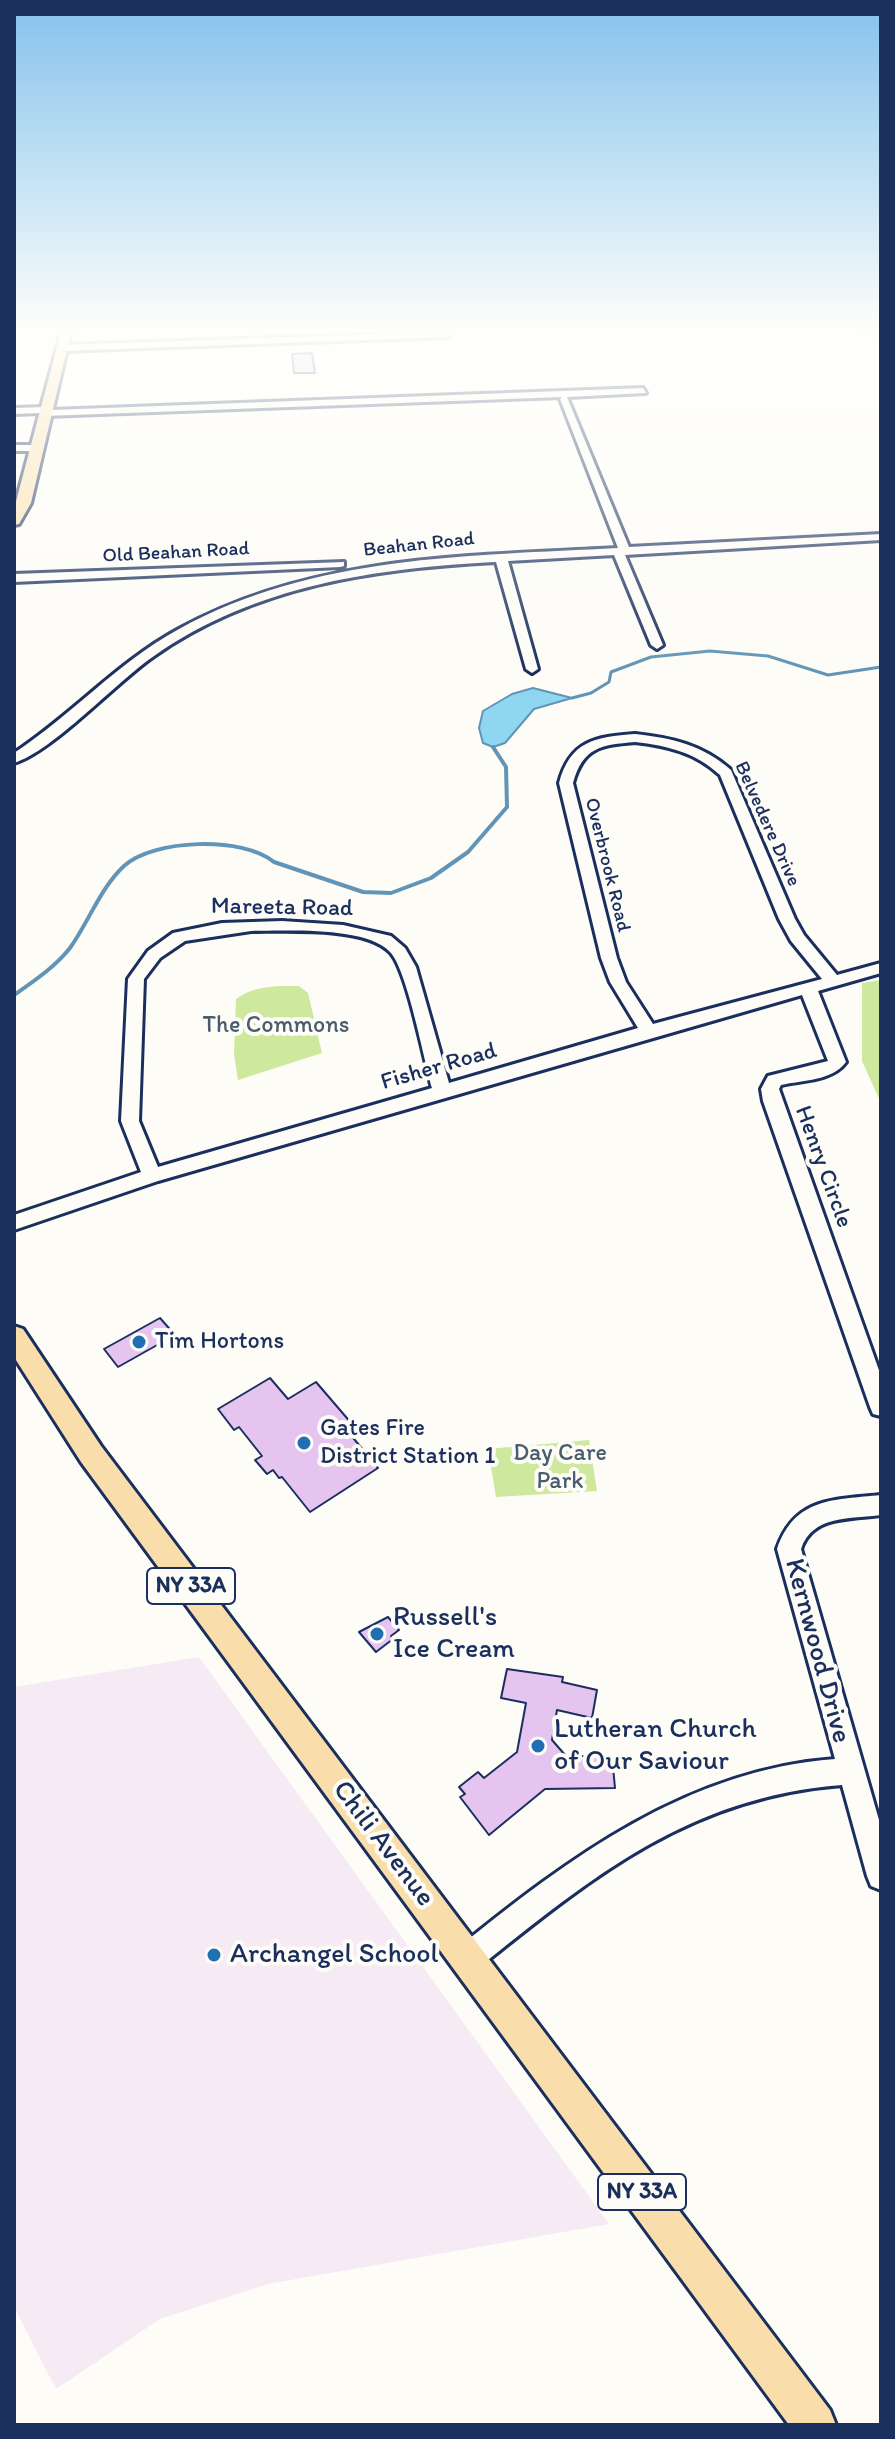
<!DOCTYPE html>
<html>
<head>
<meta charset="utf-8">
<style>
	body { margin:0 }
	#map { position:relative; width:895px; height:2439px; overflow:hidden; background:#fdfcf7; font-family:Itim,sans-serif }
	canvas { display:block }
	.frame { position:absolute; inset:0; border:16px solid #1b2f5e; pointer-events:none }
</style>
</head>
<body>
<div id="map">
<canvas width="895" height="2439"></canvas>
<div class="frame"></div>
</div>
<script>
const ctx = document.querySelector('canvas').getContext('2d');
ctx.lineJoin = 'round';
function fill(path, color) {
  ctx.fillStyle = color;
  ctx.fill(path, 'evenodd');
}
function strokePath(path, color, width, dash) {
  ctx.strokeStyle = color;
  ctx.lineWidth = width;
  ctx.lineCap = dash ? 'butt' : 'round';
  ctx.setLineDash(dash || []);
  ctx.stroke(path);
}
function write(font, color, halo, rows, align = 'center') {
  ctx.font = font + ' Itim,sans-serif';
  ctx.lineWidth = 8;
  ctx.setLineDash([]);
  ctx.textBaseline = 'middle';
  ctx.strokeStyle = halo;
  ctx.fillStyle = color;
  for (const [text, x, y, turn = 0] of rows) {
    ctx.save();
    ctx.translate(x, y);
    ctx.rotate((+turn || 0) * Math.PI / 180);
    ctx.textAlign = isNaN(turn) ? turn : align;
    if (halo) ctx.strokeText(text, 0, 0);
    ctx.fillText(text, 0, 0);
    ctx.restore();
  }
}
const built = new Path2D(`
	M199,1657L609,2224L268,2284L160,2319L56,2389L14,2307V1687Z`);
const green = new Path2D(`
	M881,980V1103L862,1061V983Z
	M299,986L308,993L322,1053L238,1080L234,1054L236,999C255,985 276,986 299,986Z
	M589,1440L597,1491L496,1497L488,1449Z`);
const water = new Path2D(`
	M533,688L572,698L534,709L505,743L493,747L483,743L479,728L483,711L512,694Z`);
const streamFar1 = new Path2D(`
	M572,698L591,693L609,682L611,672L651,657L710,651L768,656L828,675L881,667`);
const stream = new Path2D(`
	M14,995C34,981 55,967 70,948C88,923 101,887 124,866C153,839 243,836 274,862L363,892L391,893L431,878L468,852L507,807L506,767L493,747`);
const building = new Path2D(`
	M312,353L315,373H294L292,354Z
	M160,1318L175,1335L118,1367L104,1349Z
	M270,1378L288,1399L316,1382L352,1424L345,1428L378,1468L310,1512L282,1477L279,1478L273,1470L267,1474L255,1460L262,1456L239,1427L234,1430L218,1409Z
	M388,1617L399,1630L391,1636L393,1639L376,1652L359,1632Z
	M507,1669L563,1677L562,1682L597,1690L592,1718L557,1710L552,1740L566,1756H612L615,1788L545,1789L489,1835L460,1797L465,1794L459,1787L478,1772L484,1778L517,1752L526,1703L501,1698Z`);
const minor = new Path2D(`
	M445,332L448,337L61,351L57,348L61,345Z
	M643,388L646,393L567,397L629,547L881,534V540L625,555L663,645L657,649L651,645L614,555L508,561L538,669L532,673L526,669L496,562C377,568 255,585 154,656C116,682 53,751 14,763V753C72,715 118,662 179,629C313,555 469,556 618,548L560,399L562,397L45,416L40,413L14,414V408L46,407L51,410Z
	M14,445H36L41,448L36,451H14Z
	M344,562V566L340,567L14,582V574Z
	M635,734C672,738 703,745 731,770L795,919L804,935L837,975L881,963V973L818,991L846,1062C832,1081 803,1080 781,1085L779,1089L881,1376V1416L873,1414L870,1407L763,1101L761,1089L768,1076L828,1061L802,995L158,1181L14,1230V1215L141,1172L121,1121L128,979L148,951L173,933L222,923L282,921L343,925L391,936L405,948L416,967L449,1083L638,1028L610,982L601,958L559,783C570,741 595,737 635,734ZM635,742C668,746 695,752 720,775L779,919L791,941L822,979L653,1024L626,982L617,958L573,783C583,747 601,745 635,742ZM251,931C286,931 365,926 390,952C407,969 424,1060 432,1088L158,1167L139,1121L144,979L160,958L185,941Z
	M881,1495V1515C851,1519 812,1515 801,1549L881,1827V1890L871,1886L867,1876L842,1785C689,1797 593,1876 478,1968L468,1973L458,1968L453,1958L458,1948C569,1858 687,1770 835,1759L777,1549C795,1497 834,1500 881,1495Z`);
const major = new Path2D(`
	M61,332H71L31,503L19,524L14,525V509Z
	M14,1326L23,1329L101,1446L830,2410L836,2425H789L81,1462L14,1357Z`);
const rail = new Path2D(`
	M860,332L881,335`);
const markers = [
	[139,1342,8,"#1f6fb2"],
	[304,1443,8,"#1f6fb2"],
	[377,1634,8,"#1f6fb2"],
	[538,1746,8,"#1f6fb2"],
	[214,1955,8,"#1f6fb2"]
];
const farStreetnames = [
	["Beahan Road",419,545,-6],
	["Old Beahan Road",176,553,-3],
	["Belvedere Drive",767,824,66],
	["Overbrook Road",607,865,76]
];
const shields = [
	[191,1586,88],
	[642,2192,88]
];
const shieldNames = [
	["NY 33A",191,1586],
	["NY 33A",642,2192]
];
const streetNames = [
	["Mareeta Road",282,908,1],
	["Fisher Road",439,1067,-16],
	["Henry Circle",823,1167,70]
];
const parkNames = [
	["The Commons",276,1026],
	["Day Care",560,1454],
	["Park",560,1482]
];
const poiNames = [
	["Tim Hortons",155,1342],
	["Gates Fire",320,1429],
	["District Station 1",320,1457]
];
const nearPoinames = [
	["Russell's",393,1618],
	["Ice Cream",393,1650],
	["Lutheran Church",554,1730],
	["of Our Saviour",554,1762],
	["Archangel School",230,1955]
];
const nearStreetnames = [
	["Kernwood Drive",817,1651,75],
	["Chili Avenue",383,1844,53]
];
fill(built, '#f6ebf5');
fill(green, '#cee89e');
fill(water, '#8fd7f1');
strokePath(water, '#6194b6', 2);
strokePath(streamFar1, '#6194b6', 3);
strokePath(stream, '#6194b6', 4);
fill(building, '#e5c4f0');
strokePath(building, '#1b2f5e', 2);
strokePath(minor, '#1b2f5e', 6);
strokePath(major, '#1b2f5e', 6);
fill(minor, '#fdfcf7');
fill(major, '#f9deab');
strokePath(rail, '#1b2f5e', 3);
strokePath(rail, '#fdfcf7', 2, [7]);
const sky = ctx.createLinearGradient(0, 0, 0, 673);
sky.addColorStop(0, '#84c2ec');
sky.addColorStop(0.49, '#fefefb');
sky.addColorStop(1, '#fefefb00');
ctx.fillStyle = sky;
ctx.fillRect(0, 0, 895, 673);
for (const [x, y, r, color] of markers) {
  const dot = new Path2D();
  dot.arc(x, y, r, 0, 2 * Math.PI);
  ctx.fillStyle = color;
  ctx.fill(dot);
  strokePath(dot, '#fdfcf7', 3);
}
write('20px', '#1b2f5e', '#fdfcf7', farStreetnames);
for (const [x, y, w] of shields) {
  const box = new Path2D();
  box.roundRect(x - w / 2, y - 18, w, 36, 6);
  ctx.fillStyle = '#fdfcf7';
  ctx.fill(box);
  strokePath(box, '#1b2f5e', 2);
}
write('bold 22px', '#1b2f5e', null, shieldNames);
write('24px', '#1b2f5e', '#fdfcf7', streetNames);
write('24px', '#485d6e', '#fdfcf7', parkNames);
write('24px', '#1b2f5e', '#fdfcf7', poiNames, 'left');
write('28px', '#1b2f5e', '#fdfcf7', nearPoinames, 'left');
write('28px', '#1b2f5e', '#fdfcf7', nearStreetnames);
</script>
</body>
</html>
